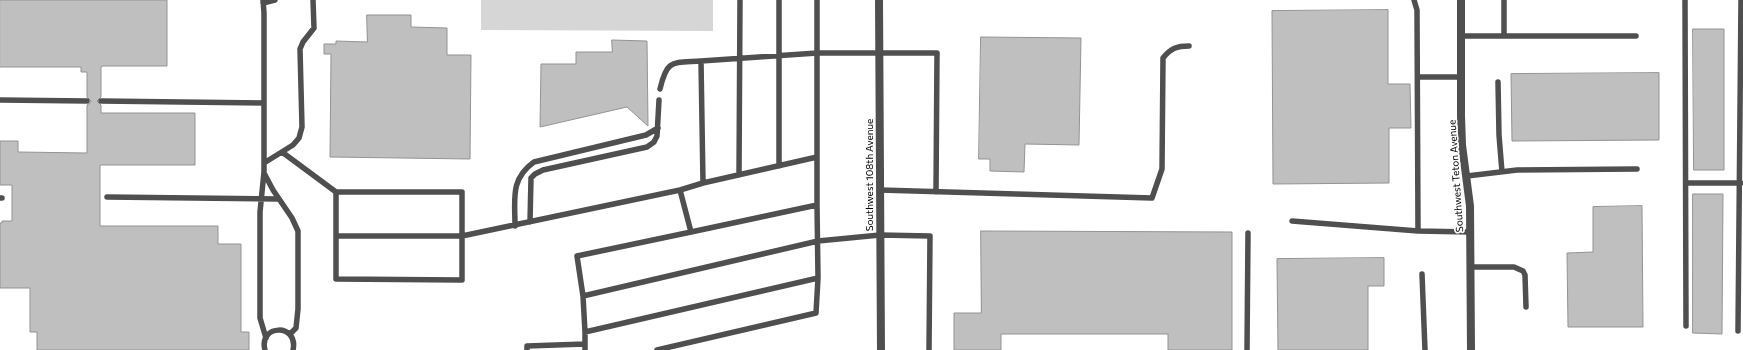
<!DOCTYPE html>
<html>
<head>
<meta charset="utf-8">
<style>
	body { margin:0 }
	canvas { display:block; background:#fff }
</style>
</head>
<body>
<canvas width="1743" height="350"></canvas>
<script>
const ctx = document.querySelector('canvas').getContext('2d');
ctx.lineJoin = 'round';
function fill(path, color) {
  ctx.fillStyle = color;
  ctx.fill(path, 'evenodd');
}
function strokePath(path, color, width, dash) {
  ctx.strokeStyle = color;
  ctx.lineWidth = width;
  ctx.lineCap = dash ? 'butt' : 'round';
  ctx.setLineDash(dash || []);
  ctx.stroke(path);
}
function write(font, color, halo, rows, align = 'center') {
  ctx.font = font + ' Commissioner,sans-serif';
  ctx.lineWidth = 3.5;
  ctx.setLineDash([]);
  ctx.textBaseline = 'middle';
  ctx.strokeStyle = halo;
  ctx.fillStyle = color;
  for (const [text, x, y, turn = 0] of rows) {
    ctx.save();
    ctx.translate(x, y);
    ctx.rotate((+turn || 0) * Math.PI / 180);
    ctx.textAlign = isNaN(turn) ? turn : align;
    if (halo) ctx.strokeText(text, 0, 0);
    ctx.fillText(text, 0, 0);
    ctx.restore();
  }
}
const green = new Path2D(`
	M481,0H713V31L481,30Z`);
const building = new Path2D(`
	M0,0H167V66H103L101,67V97L97,101L101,105V113H195V165H100V226H218V244H241V332H249V350H37V332H30V288H0V223H2V221H12V185H0V141H18V152L87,153V105L90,103L91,101L87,97V72H81V67H0Z
	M1388,10V84H1410L1411,128H1389V183L1273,184L1272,11Z
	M367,15H411V27L447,28V55H471L470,159L330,157L331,54H324V44H336V41L367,42Z
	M1693,29H1724V170H1694Z
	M981,37L1081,38L1079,145L1025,144L1024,172L990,171V159H979Z
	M612,40L647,41L648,126L627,107L540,127L541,64H576V52H612Z
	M1659,73V140L1512,141L1511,74Z
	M1693,194H1723L1722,334L1693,333Z
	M1642,206L1643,327H1568L1567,253L1593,252V207Z
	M981,231L1232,232V350H1168V334H1001V350H954V313H981Z
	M1384,258V286H1368V350H1278L1277,259Z`);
const service = new Path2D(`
	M263,0L264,13V172L260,212V318L266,338
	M1414,0L1417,10L1418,231
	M1685,0L1686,326
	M263,3L275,0
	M1461,36H1636
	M1504,36V0
	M701,61L817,53H937L936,192
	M1418,77H1461
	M1498,82L1499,135L1502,172
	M0,100L87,101
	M101,101L264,103
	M282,152L336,192H462V280L336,279V192
	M817,157V0
	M264,163L293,145L299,138L302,127L300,49L303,42L314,28L313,0
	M779,166V0
	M264,173L273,190L292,218L298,231V309L296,328L290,334
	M739,175L740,0
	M1467,176L1517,170L1637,169
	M703,183L817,157V205
	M1686,183H1741
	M880,190L1152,198L1162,169L1163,58C1171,48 1177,46 1189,46
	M107,197L279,199
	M0,198H2
	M1292,221L1418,231L1470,232
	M530,222L531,178L535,174L543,170L647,147L654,142L657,136L659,100
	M515,226C515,199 510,179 534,162L646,135L658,128
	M336,236H462L680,190L703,183L701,61C672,63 667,59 660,89
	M1471,267H1514L1523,271L1525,275L1526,307
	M1422,274L1425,350
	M583,296L818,241L880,235L930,236L929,350
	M1738,331L1741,0
	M585,332L583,296L577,256L691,232
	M585,344V332L818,278L817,205L691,232L680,190
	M265,350C258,324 299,323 293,350
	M527,350V346L585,344V350
	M657,350L816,313L818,278
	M1247,350L1248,233`);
const tertiary = new Path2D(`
	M879,0L881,350
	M1461,0V116L1462,145L1470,206L1471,350`);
const streetNames = [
	["Southwest 108th Avenue",870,175,-90],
	["Southwest Teton Avenue",1456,176,-94]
];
fill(green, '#d6d6d6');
fill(building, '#bfbfbf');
strokePath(building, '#939393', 1);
strokePath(service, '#4f4f4f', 5.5);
strokePath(tertiary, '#4f4f4f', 8);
write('10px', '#000', '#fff', streetNames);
</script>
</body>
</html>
